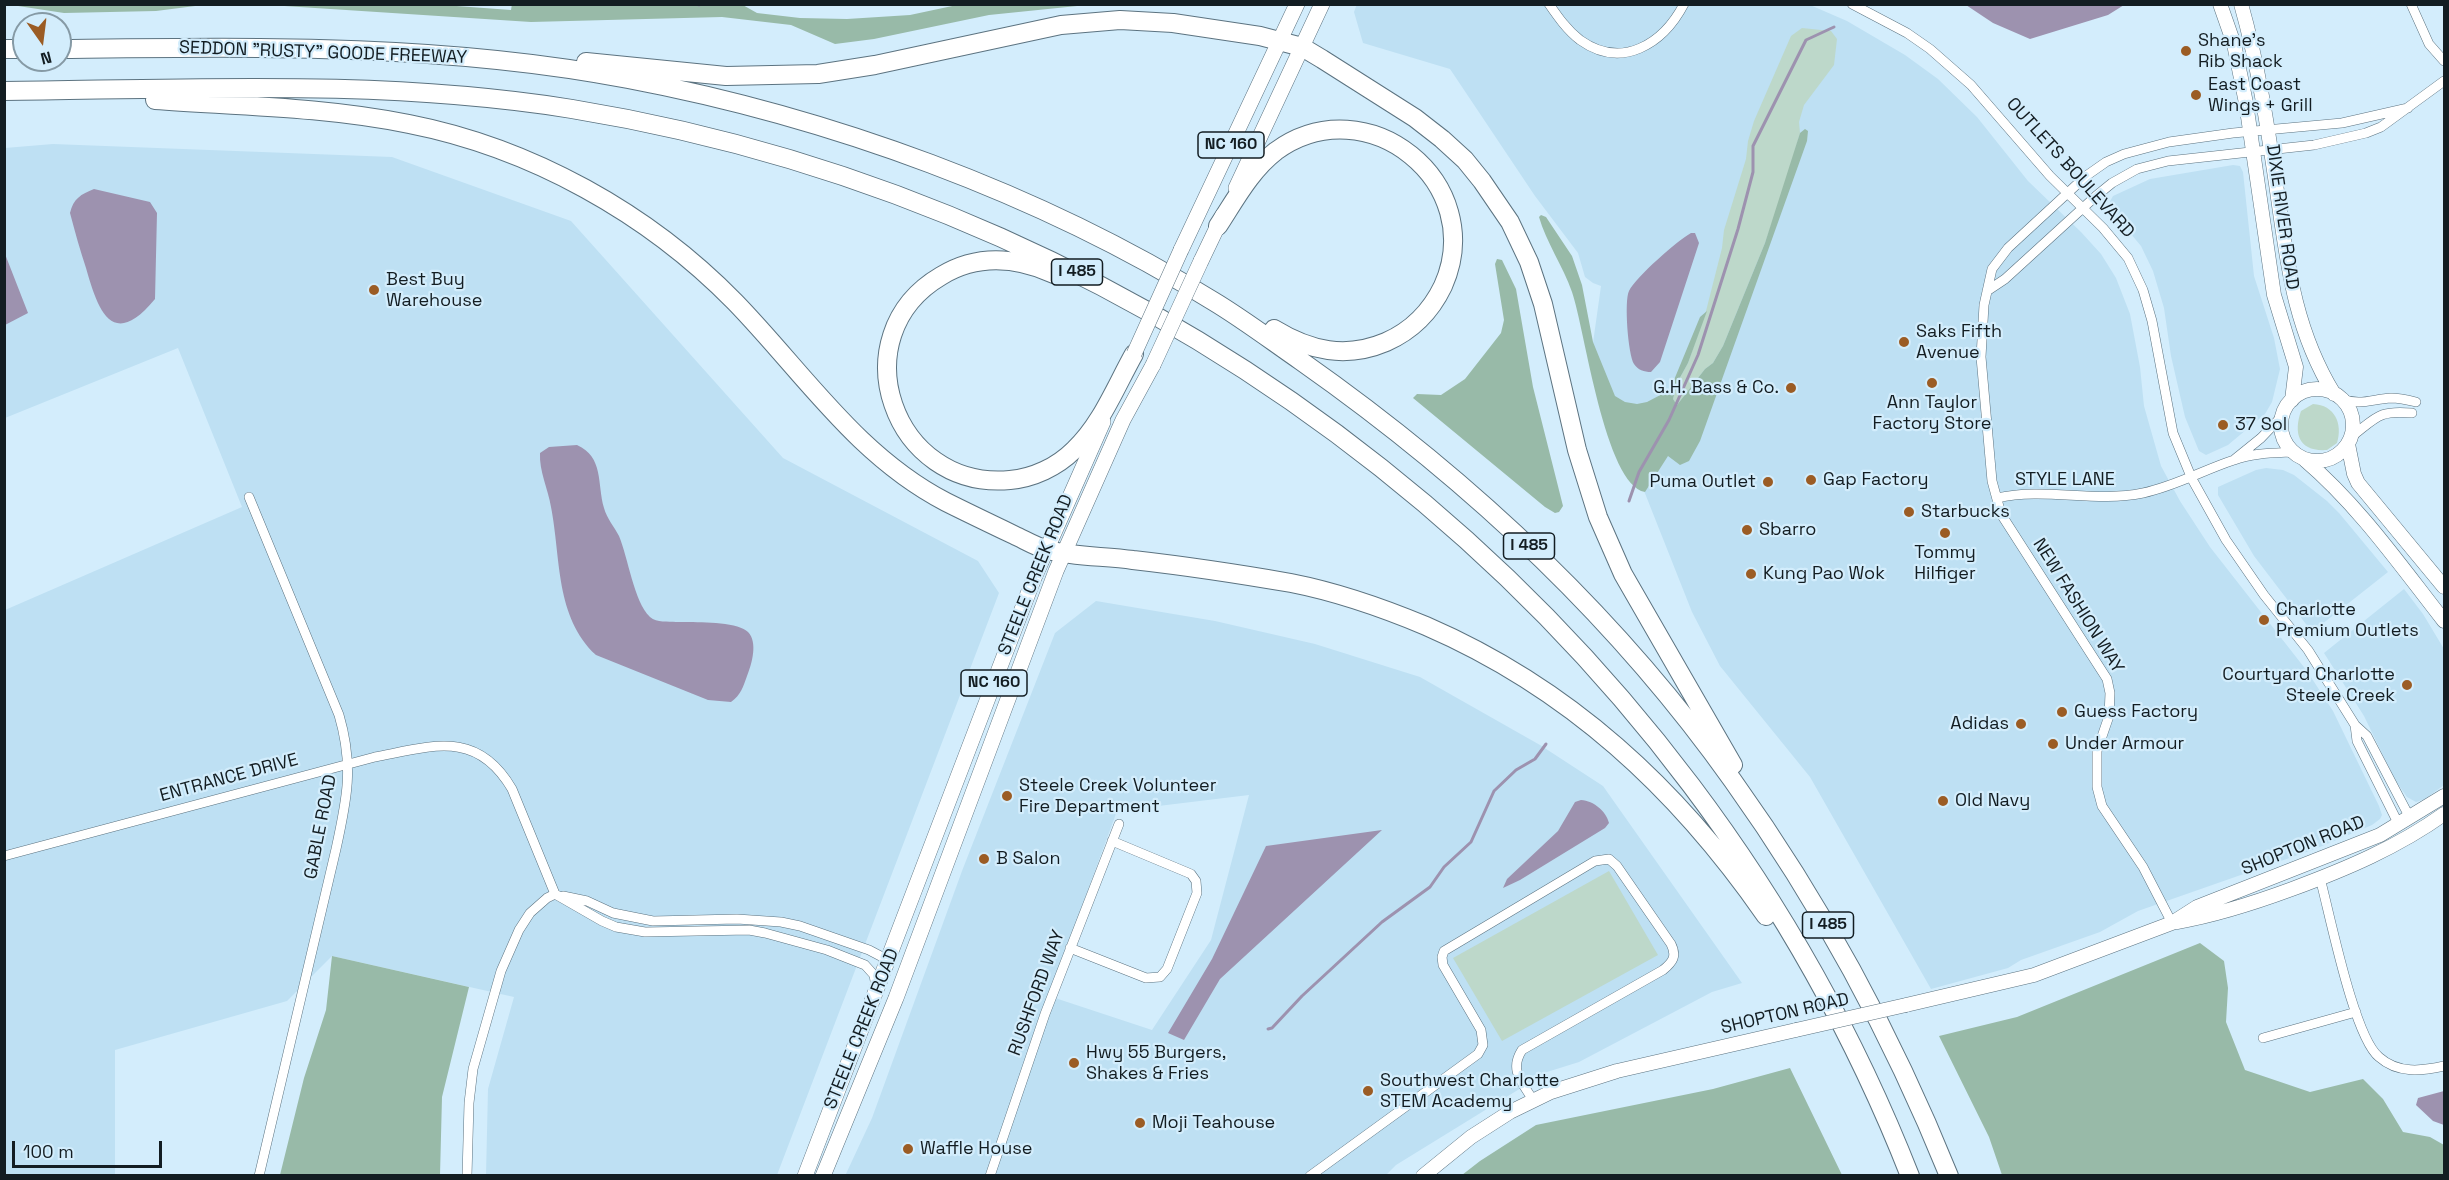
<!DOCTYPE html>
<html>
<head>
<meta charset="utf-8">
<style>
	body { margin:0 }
	#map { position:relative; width:2449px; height:1180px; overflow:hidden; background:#d3edfc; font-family:"Space Grotesk",sans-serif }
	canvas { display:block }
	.frame { position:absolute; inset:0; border:6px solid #131d22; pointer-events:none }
	.north { position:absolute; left:12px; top:12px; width:60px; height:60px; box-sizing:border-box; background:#d3edfc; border:2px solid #869aa5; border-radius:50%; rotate:166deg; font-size:16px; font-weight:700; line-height:24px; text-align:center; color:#131d22 }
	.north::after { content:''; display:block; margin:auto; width:21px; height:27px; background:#9b5c24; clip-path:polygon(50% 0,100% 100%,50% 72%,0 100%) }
	.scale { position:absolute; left:12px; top:1141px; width:150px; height:27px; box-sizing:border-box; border:3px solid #131d22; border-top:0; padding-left:8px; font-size:18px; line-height:21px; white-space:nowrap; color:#131d22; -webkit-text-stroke:4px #d3edfc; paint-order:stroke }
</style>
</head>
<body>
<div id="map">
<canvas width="2449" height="1180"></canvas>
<div class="frame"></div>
<div class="north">N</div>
<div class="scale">100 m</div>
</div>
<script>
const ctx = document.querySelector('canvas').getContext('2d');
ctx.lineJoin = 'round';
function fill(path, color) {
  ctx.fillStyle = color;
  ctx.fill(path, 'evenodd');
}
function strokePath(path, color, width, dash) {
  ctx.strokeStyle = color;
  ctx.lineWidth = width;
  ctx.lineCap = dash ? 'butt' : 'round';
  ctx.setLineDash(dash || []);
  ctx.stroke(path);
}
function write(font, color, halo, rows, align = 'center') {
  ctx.font = font + ' "Space Grotesk",sans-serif';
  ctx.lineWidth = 4.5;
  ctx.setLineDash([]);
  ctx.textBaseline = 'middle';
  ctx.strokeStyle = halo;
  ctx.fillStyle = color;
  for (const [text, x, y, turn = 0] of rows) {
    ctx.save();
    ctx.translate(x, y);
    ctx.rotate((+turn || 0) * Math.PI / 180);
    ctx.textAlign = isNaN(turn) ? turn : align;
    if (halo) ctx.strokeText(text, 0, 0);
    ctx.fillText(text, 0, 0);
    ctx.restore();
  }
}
const built = new Path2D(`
	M1357,4L1810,5L1847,21L1905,55L1938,79L1977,117L2028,181L2081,232L2101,254L2116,278L2130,314L2140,367L2144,406L2161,466L2180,501L2210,547L2307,671L2333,711L2379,806L2382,815L2380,819L2372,825L2315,849L2138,911L2100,932L2021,960L2008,968L1931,989L1810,777L1720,666L1692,612L1591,357L1601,286L1593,283L1585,277L1578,253L1535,196L1450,69L1363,43L1354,12Z
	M53,144L392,157L571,221L783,458L978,561L999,593L777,1175H486L488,1089L514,997L332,956L287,1001L115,1050V1175H5V610L242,507L178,348L5,418V148Z
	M2233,165L2240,166L2243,172L2254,276L2274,338L2280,369L2272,402L2265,414L2228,445L2206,455L2199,451L2185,417L2171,356L2164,308L2153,271L2141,246L2110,209L2109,203L2113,196L2150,179Z
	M2266,468L2283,470L2294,475L2327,501L2339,513L2388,572L2312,632L2254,556L2218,495V487L2256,470Z
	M2404,589L2423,614L2444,649V785L2425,799L2416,802L2407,797L2395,780L2364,716L2324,653Z
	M1096,601L1215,621L1315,644L1420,677L1540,745L1603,786L1742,983L1712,992L1579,1062L1547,1072L1396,1165L1386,1175L845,1176L872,1118L962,871L1055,633ZM1249,795L1211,940L1152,1030L1049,996L1117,811Z`);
const green = new Path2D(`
	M1802,28L1831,31L1837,39L1834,65L1804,105L1799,122L1800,133L1784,189L1765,243L1723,346L1713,363L1705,369L1677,405L1673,399L1677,383L1688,363L1706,311L1722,248L1724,230L1746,159L1748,141L1754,121L1791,36Z
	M2313,404C2335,405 2343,424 2337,443L2327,450C2299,452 2293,434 2301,411Z
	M1609,871L1658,955L1502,1041L1453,958Z`);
const forest = new Path2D(`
	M5,4H203V5L156,11L64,13Z
	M443,5L511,10L512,4H741L757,13L800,18L847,19L910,15L957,5H1087L989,15L874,39L835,44L791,25L722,17L531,22L269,5Z
	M1805,129L1808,131L1807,141L1700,441L1689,461L1680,465L1668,456L1645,492C1605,485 1585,330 1572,292C1563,266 1546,242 1539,217L1541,215L1546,217L1572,256L1582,285L1593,342L1615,396L1625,402L1637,404L1647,402L1668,391L1674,380L1700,317L1707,311L1688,363L1677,383L1673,399L1677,405L1705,369L1713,363L1723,346L1765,243L1800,133Z
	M1497,259L1502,260L1516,289L1533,387L1563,506L1559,512L1555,513L1545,507L1413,398L1417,394L1441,395L1465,379L1501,333L1504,320L1495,264Z
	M2200,943L2224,961L2228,988L2226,1022L2245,1070L2310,1092L2363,1079L2383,1099L2403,1132L2430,1137L2444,1145V1175H2002L1989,1137L1939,1036L2017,1017Z
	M332,956L469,987L442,1097L440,1175H280L304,1078L326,1010Z
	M1790,1068L1842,1175H1462L1480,1161L1536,1125L1713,1089Z`);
const water = new Path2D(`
	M1966,5H2124L2108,15L2030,39L1993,23Z
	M94,189L150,202L157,213L155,299C112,351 98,310 86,268C80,250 75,232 70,213C73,199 81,194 94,189Z
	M1691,233H1695L1699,243L1660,362L1651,372C1644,372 1638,370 1634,364C1628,354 1624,301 1629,291C1636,277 1678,240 1691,233Z
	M5,254L28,313L5,325H4Z
	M577,445C604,457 597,484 604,508C607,519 614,526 619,536C628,557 634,602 650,617C657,623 668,621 676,622C691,622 738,621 748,632C758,642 752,664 747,676C743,687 741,695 731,702L708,700L596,655C555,617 561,558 551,507C548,489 539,471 540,453L549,447Z
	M1581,800C1594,801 1606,811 1609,823L1605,828L1520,880L1503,888L1507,879L1558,831L1575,802Z
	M1382,830L1220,979L1184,1040L1168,1033L1212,959L1266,846Z
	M2444,1091V1125L2433,1121L2416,1105L2418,1098Z`);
const stream = new Path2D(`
	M699,5V4
	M1629,501L1639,472L1669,420L1698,355L1738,229L1753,172V146L1806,40L1834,27
	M1268,1029L1272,1028L1302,996L1382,922L1430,887L1444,867L1471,842L1494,791L1516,770L1535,759L1546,744`);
const street = new Path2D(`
	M1549,4C1558,17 1567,30 1580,40C1622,70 1663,44 1684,4
	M1852,4L1907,33L1930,49L1971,85L2050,176L2103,228L2128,258L2143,290L2152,321L2173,433L2192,479L2226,540L2264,595L2308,650L2355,725L2367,736L2410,818
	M2411,4L2429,44L2444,61
	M1987,291L2005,279L2096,196L2112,183L2137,169L2168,161L2314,145L2366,133L2381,127L2444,81
	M2342,399C2360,406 2373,399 2391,398C2399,398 2408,400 2416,402
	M2351,437C2377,417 2378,410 2412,413
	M2235,459L2261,438L2282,416
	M249,497L339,715C354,766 347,799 336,849L259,1176
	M1997,498C2045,487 2095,503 2143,493C2176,486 2203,470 2234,460C2252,453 2274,453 2293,452
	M2355,725L2357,741L2399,825
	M4,856L375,757C432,746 477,729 512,789L555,894L602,921L616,927L645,932L749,930L765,933L827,950L865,965L874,975L876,987
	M2320,878C2330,915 2354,1037 2379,1057C2398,1074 2422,1071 2444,1066
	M563,896L587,901L613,913L653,921L737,919L781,922L800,926L869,950L888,960
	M2172,923L2143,867L2102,806L2097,787V751L2109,716L2110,693L2107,679L2001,514L1992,481L1981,357L1984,305L1992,269L2008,248L2086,176L2106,162L2124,154L2169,142L2233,133L2342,123L2408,108
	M1070,948L1146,978L1160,977L1167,969L1197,893L1196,881L1191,874L1112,841
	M2263,1038L2356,1012
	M467,1176L469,1103L473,1069L501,971L519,930L530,913L547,898L555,894
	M990,1176L1045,1014L1119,824
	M1310,1176L1478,1054L1483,1045L1481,1030L1443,965L1442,957L1444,951L1595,861L1609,859L1617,866L1671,944C1677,956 1673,962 1663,970L1522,1050C1509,1070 1522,1082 1533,1100`);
const secondary = new Path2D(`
	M2220,4L2234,44L2246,103L2274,295L2296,367L2292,400
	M2241,4C2258,64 2267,123 2276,184C2287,260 2293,327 2334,394
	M2281 425a36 36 0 1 1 72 0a36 36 0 1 1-72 0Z
	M2348,444L2354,474L2358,483L2444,587
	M2305,460C2359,506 2400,565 2444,621
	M2177,922C2218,915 2254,903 2292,889C2346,869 2398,847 2444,814
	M1906,1005L2034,975L2172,923L2197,907L2380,835L2444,796
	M1423,1176L1471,1137L1510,1112L1551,1092L1617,1071L1796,1030`);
const primary = new Path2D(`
	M1236,188L1322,4
	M1181,250L1297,4
	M1201,261L1223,215
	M805,1176L1034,578L1103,422
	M823,1176L896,998L1056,571L1123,420L1153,365`);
const highway = new Path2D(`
	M4,49H24
	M60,49C249,47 441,43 628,79C829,117 1039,193 1213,301C1243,319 1272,341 1301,361C1466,477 1616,616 1733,781C1821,904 1892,1035 1949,1176
	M586,62L726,76L818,74L875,65L1061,25L1120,20L1173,23L1260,36L1302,47L1322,59L1415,118L1442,139L1465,160L1482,181L1510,222L1529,262L1543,304L1577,450L1598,517L1623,574L1733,765
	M4,91C193,89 385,79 572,109C1166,206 1689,613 1910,1176
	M155,100C240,106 326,107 409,124C531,148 648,213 735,302C803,372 857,456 946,502C968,513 991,524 1014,535C1025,540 1036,547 1048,550C1075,557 1105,556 1133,560C1186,566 1239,574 1291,583C1337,592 1383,608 1426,626C1569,688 1677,788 1766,916
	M1218,226C1235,200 1251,170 1276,151C1367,85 1489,183 1443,286C1431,311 1411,331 1386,342C1346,359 1310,351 1274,329
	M1054,274C1016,257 977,254 941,276C839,336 893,491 1010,480C1033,478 1057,467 1074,450C1101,425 1116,386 1134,354`);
const secondaryBridge = new Path2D(`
	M1796,1030L1906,1005`);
const primaryBridge = new Path2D(`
	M1134,354L1181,250
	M1153,365L1201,261`);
const markers = [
	[2186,51,6,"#9b5c24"],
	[2196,95,6,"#9b5c24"],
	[374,290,6,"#9b5c24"],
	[1904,342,6,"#9b5c24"],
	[1932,383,6,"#9b5c24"],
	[1791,388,6,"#9b5c24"],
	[2223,425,6,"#9b5c24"],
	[1811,480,6,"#9b5c24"],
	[1768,482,6,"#9b5c24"],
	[1909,512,6,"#9b5c24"],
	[1747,530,6,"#9b5c24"],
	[1945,533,6,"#9b5c24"],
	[1751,574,6,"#9b5c24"],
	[2264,620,6,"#9b5c24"],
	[2407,685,6,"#9b5c24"],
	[2062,712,6,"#9b5c24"],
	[2021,724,6,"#9b5c24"],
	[2053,744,6,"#9b5c24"],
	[1007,796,6,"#9b5c24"],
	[1943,801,6,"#9b5c24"],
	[984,859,6,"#9b5c24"],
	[1074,1063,6,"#9b5c24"],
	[1368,1091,6,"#9b5c24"],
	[1140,1123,6,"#9b5c24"],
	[908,1149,6,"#9b5c24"]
];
const shields = [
	[1231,145,66],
	[1077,272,51],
	[1529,546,51],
	[994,683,66],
	[1828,925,51]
];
const shieldNames = [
	["NC 160",1231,145],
	["I 485",1077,272],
	["I 485",1529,546],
	["NC 160",994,683],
	["I 485",1828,925]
];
const poiNames = [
	["Shane's",2198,41],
	["Rib Shack",2198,62],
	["East Coast",2208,85],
	["Wings + Grill",2208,106],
	["Best Buy",386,280],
	["Warehouse",386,301],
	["Saks Fifth",1916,332],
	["Avenue",1916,353],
	["G.H. Bass & Co.",1779,388,"right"],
	["Ann Taylor",1932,403,"center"],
	["Factory Store",1932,424,"center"],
	["37 Sol",2235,425],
	["Gap Factory",1823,480],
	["Puma Outlet",1756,482,"right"],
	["Starbucks",1921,512],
	["Sbarro",1759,530],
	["Tommy",1945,553,"center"],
	["Hilfiger",1945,574,"center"],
	["Kung Pao Wok",1763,574],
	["Charlotte",2276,610],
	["Premium Outlets",2276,631],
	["Courtyard Charlotte",2395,675,"right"],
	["Steele Creek",2395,696,"right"],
	["Guess Factory",2074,712],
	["Adidas",2009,724,"right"],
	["Under Armour",2065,744],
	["Steele Creek Volunteer",1019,786],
	["Fire Department",1019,807],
	["Old Navy",1955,801],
	["B Salon",996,859],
	["Hwy 55 Burgers,",1086,1053],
	["Shakes & Fries",1086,1074],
	["Southwest Charlotte",1380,1081],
	["STEM Academy",1380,1102],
	["Moji Teahouse",1152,1123],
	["Waffle House",920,1149]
];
const streetNames = [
	["SEDDON \"RUSTY\" GOODE FREEWAY",323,53,2],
	["OUTLETS BOULEVARD",2070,168,48],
	["DIXIE RIVER ROAD",2282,217,82],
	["STYLE LANE",2065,480],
	["STEELE CREEK ROAD",1036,575,-68],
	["NEW FASHION WAY",2078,606,58],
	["ENTRANCE DRIVE",229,778,-15],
	["GABLE ROAD",321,827,-79],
	["SHOPTON ROAD",2303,846,-22],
	["RUSHFORD WAY",1037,993,-70],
	["SHOPTON ROAD",1785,1014,-13],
	["STEELE CREEK ROAD",862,1029,-68]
];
fill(built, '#bee0f3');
fill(green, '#bdd8ca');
fill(forest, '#98baa8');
fill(water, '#9d92af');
strokePath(stream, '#9d92af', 3);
strokePath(street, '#5c7380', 10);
strokePath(secondary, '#5c7380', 15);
strokePath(primary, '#5c7380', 16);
strokePath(highway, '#5c7380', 20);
strokePath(street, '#fff', 9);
strokePath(secondary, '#fff', 14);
strokePath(primary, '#fff', 15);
strokePath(highway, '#fff', 18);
strokePath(secondaryBridge, '#5c7380', 15, []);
strokePath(primaryBridge, '#5c7380', 16, []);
strokePath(secondaryBridge, '#fff', 14);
strokePath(primaryBridge, '#fff', 15);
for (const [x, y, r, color] of markers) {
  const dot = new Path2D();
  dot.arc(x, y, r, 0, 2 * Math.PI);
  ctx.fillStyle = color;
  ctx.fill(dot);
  strokePath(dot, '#d3edfc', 2);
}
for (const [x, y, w] of shields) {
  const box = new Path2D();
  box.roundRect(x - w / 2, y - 13, w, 26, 4.5);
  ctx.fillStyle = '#d3edfc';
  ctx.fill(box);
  strokePath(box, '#131d22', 1.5);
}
write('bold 16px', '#131d22', null, shieldNames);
write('18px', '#131d22', '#d3edfc', poiNames, 'left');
write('18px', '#131d22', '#d3edfc', streetNames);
</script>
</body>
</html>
